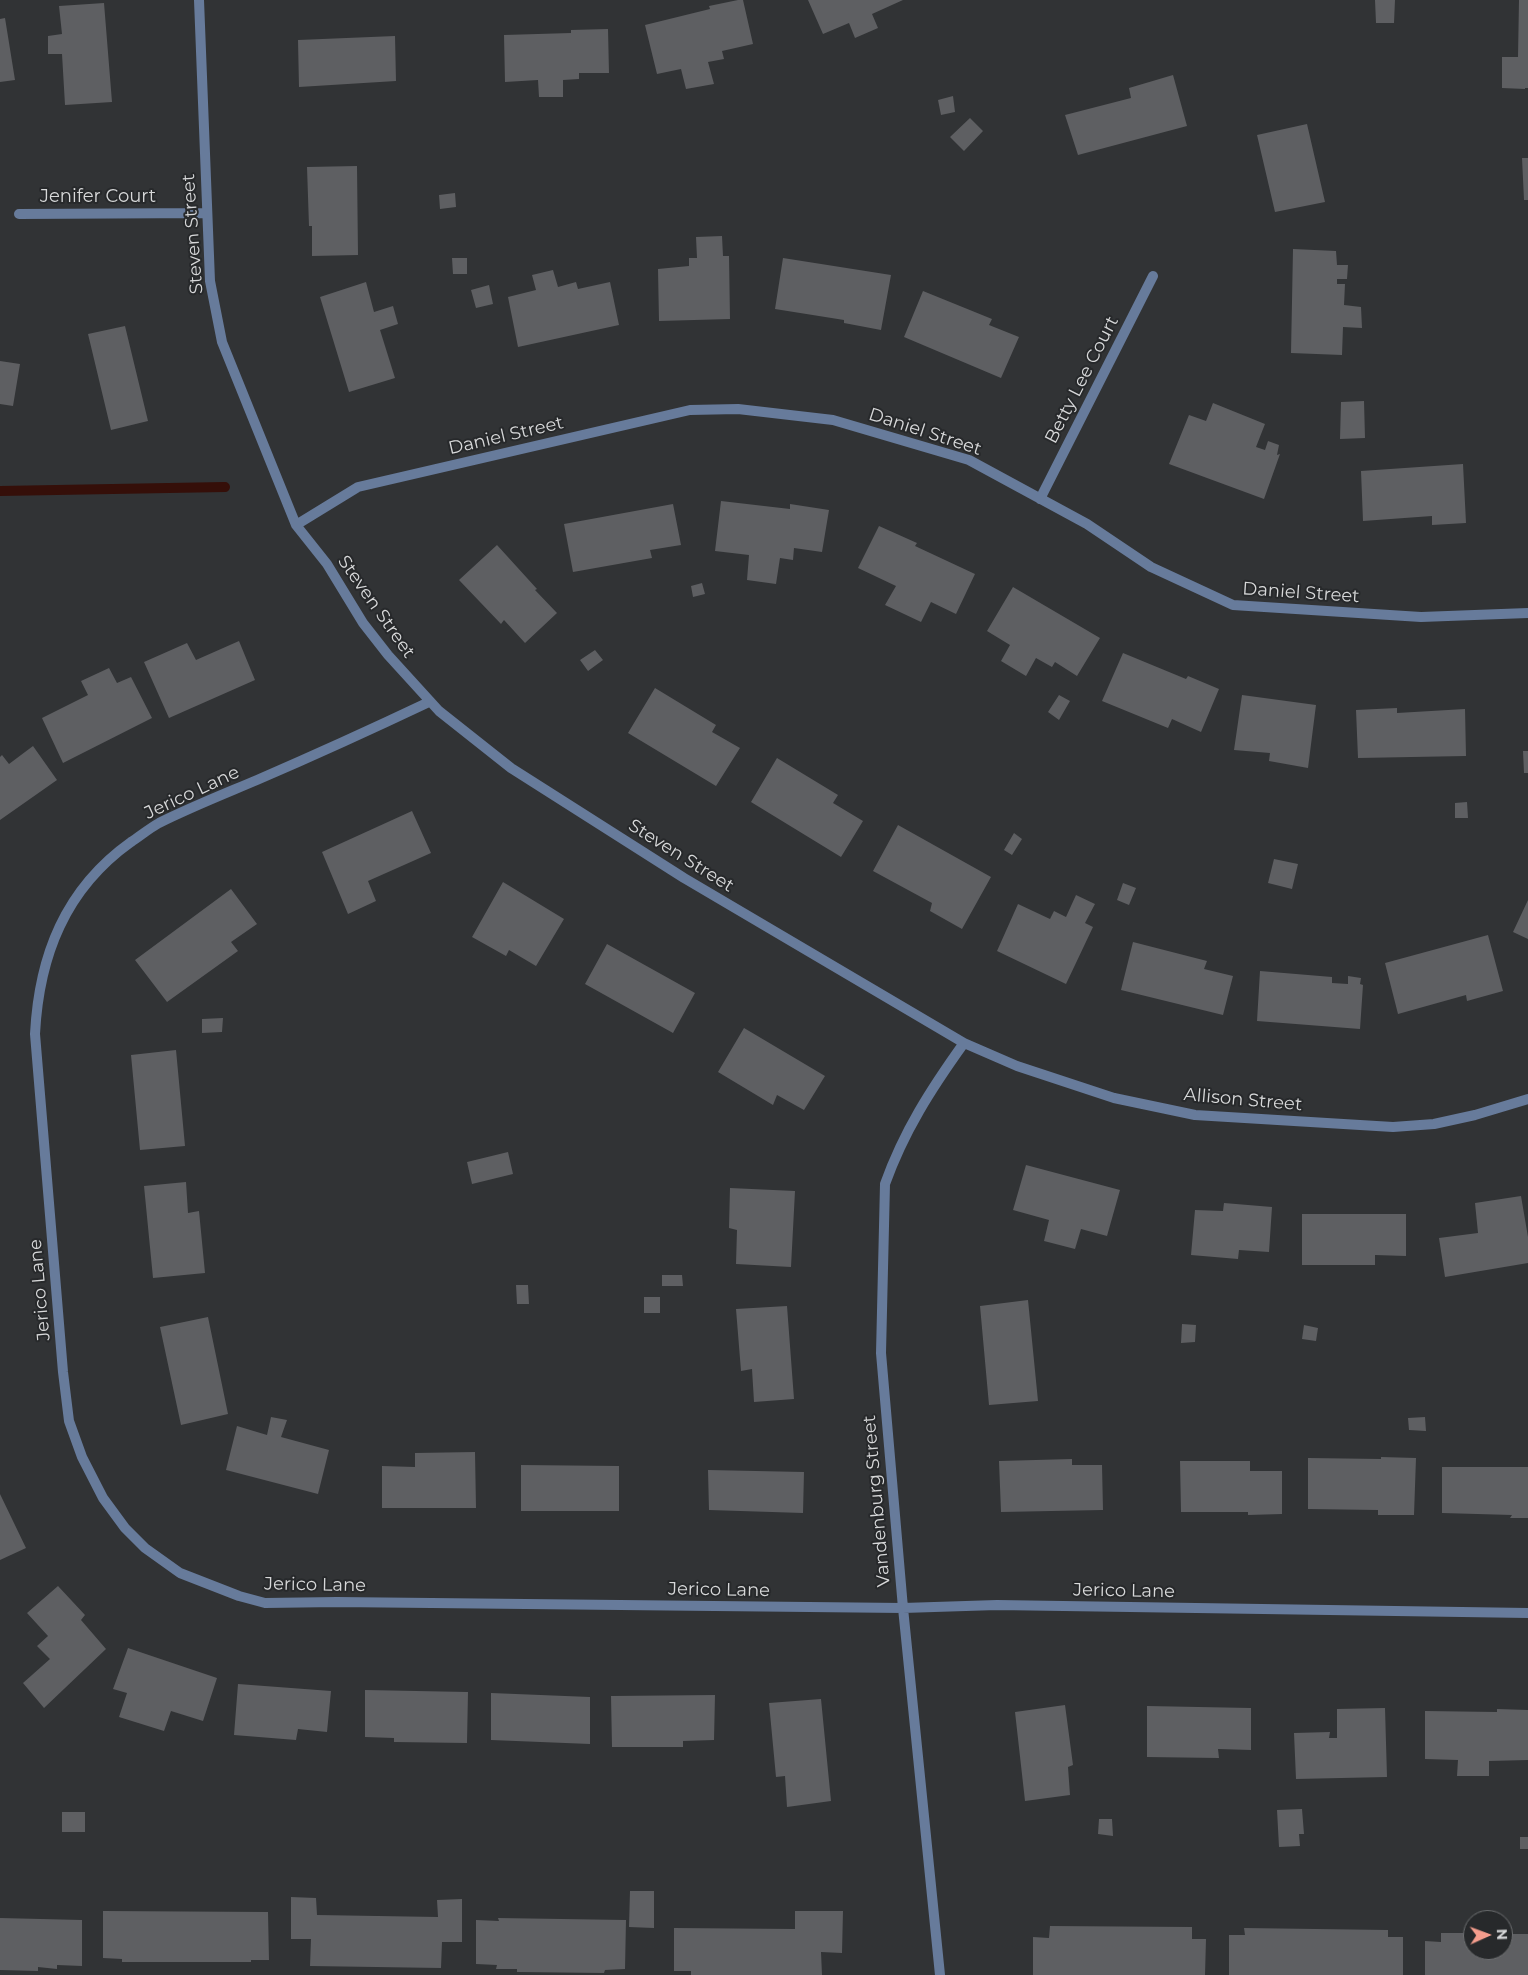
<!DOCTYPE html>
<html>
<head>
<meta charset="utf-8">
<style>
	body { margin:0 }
	#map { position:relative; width:1528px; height:1975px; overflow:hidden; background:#313335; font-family:Montserrat,sans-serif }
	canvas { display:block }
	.north { position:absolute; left:1463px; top:1910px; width:50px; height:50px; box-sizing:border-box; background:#27292b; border:1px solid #6d6f71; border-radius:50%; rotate:88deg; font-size:14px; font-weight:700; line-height:20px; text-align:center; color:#d7d8d9 }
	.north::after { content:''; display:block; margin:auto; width:18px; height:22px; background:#f49d8d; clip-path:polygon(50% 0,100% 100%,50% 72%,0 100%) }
</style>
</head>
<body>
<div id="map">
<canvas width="1528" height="1975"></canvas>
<div class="north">N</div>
</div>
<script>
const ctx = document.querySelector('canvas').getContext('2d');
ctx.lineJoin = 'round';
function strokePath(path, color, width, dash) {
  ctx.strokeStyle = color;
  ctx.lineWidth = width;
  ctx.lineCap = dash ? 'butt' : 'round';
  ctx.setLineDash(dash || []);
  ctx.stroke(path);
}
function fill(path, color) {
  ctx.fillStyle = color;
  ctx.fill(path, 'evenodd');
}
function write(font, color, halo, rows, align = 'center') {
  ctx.font = font + ' Montserrat,sans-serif';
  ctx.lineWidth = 4;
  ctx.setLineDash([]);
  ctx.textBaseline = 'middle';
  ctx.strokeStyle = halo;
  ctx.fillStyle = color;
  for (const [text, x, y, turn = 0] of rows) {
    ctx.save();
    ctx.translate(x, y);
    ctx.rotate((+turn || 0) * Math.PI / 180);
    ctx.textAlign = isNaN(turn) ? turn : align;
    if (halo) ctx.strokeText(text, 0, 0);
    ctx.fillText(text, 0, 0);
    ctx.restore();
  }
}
const stream = new Path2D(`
	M0,491L225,487`);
const building = new Path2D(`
	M738,0H743L753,44L722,51L724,59L708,62L714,84L686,89L681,69L657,74L645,25L710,9L709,6Z
	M808,0H903L872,14L878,28L855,38L849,23L823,34Z
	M1375,0H1395L1394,23H1376Z
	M1519,0H1528V88H1525V89L1502,88V57H1518Z
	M104,3L112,102L65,105L62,54H48V36L62,34L59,6Z
	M5,18L15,80L0,82V19Z
	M608,29L609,73H579V79L563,80V97H539L538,80L505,82L504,35L571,33V30Z
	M395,36L396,81L299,87L298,40Z
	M1173,75L1187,126L1078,155L1065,115L1131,98L1129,88Z
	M953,96L955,112L941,115L938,100Z
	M970,118L983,131L964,151L950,137Z
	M1307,124L1325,202L1275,212L1257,135Z
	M1522,158H1528V200H1524Z
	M357,166L358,255L312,256V226H309L307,167Z
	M455,193L456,207L440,209L439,195Z
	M722,236L723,256H729L730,319L659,321L658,269L689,266V258H697L696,237Z
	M1293,249L1336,251L1337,265H1348L1347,279H1337V284H1345L1344,305L1361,307L1362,328L1343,327L1342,355L1291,353Z
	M452,258H467V274H453Z
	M783,258L891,275L881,330L844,323V320L775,309Z
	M553,270L558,287L576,282L578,289L610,282L619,325L518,347L508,297L536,290L532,275Z
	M366,282L374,312L393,306L398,324L380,330L395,378L349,392L320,297Z
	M489,285L493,304L476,308L471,290Z
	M923,291L992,319L989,325L1019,337L1001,378L904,337Z
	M125,326L148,421L111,430L88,334Z
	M0,361L20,364L13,406L0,404Z
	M1364,401L1365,438L1340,439L1341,402Z
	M1213,403L1265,424L1256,447L1265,450L1268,441L1279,445L1277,455L1280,454L1264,499L1169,464L1189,415L1206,421Z
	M1463,464L1466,523L1432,525V516L1363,521L1361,471Z
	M721,501L790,509V504L829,510L822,552L794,548L793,560L780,558L776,584L747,580L749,555L715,551Z
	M673,504L681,545L650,550L652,558L573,572L564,524Z
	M879,526L917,543L915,546L975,574L956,614L931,602L921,622L885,605L896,586L858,568Z
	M497,545L537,589L535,590L557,613L525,643L504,620L501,624L459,580Z
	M702,583L705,594L693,597L691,586Z
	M1013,587L1100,638L1077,676L1055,662L1052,667L1036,658L1026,676L1001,661L1010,645L987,631Z
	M239,641L255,680L169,718L144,662L187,643L196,660Z
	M595,650L603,660L588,671L580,660Z
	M1123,653L1186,679L1188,676L1219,689L1201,732L1172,719L1168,728L1102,701Z
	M109,668L117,683L131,677L152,718L63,763L42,718L88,695L81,681Z
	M655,688L716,725L712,732L740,748L716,786L628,733Z
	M1059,695L1070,701L1059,720L1048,712Z
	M1242,695L1316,705L1308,768L1269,761L1270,753L1234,750Z
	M1397,708V713L1465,709L1466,756L1358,758L1356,710Z
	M33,746L57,780L0,820V757L2,755L9,764Z
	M1523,751H1528V773H1524Z
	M777,758L838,795L833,803L863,821L841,857L751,802Z
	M1467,802L1468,818H1455V803Z
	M412,811L431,853L368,881L376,901L348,914L322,852Z
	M898,825L991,877L962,929L930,911L932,903L873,871Z
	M1014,833L1022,839L1012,855L1004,850Z
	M1274,859L1298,864L1292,889L1268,883Z
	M503,882L564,919L536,966L509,950L506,956L472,937Z
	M1123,883L1136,888L1129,905L1117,900Z
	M231,889L257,924L231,942L238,951L167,1002L135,960Z
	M1076,895L1095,904L1085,923L1093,927L1066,984L997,951L1018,904L1050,919L1054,911L1066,917Z
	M1528,900V939L1513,932Z
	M1488,935L1503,991L1467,1001L1466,995L1398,1014L1385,963Z
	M1133,942L1207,961L1204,969L1233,976L1223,1015L1121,990Z
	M607,944L695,993L673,1033L585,984Z
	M1260,971L1332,977V983L1348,984V976L1361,978L1360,984L1363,985L1360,1029L1257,1021Z
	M223,1018L222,1032L202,1033V1019Z
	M744,1028L825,1076L804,1110L777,1095L773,1105L718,1072Z
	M176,1050L185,1146L140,1150L131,1055Z
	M508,1152L513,1174L472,1184L467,1162Z
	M1026,1165L1120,1190L1107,1236L1081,1229L1075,1249L1044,1241L1049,1220L1013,1210Z
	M186,1182L188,1213L199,1211L205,1273L153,1278L144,1186Z
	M730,1188L795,1191L791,1267L736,1264L737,1230L729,1228Z
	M1521,1196L1528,1237V1263L1445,1277L1439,1238L1478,1233L1475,1203Z
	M1224,1203L1272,1207L1269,1252L1239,1250L1238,1259L1191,1255L1195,1210L1223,1211Z
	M1302,1214H1406V1256L1375,1255V1265H1302Z
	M662,1275H682L683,1286H662Z
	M516,1285H528L529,1304H517Z
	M644,1297H660V1313H644Z
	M1028,1300L1038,1401L989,1405L980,1306Z
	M787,1306L794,1399L754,1402L752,1369L741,1371L736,1309Z
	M208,1317L228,1414L181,1425L160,1327Z
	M1182,1324L1196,1325L1195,1342L1181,1343Z
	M1304,1325L1318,1328L1316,1341L1302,1339Z
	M271,1417L287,1420L281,1437L329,1450L318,1494L226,1470L237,1426L267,1435Z
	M1425,1417L1426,1431L1409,1430L1408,1418Z
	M475,1452L476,1508H382V1466L415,1467V1453Z
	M1381,1457L1416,1458L1414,1515H1378V1510L1308,1509V1458L1381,1459Z
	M1072,1459V1465H1102L1103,1510L1001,1512L999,1461Z
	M1180,1461H1250V1471H1282V1514L1248,1515V1512H1181Z
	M521,1465L619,1466V1511H521Z
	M1442,1467H1528V1518H1510L1512,1515L1442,1513Z
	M708,1470L804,1472L803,1513L709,1510Z
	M0,1494L26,1548L0,1560Z
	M58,1586L85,1615L81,1620L106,1649L44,1708L23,1683L50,1659L37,1646L48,1636L27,1613Z
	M128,1648L217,1678L203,1721L171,1711L164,1731L119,1717L127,1693L113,1689Z
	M238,1684L331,1691L327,1732L298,1729L296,1740L234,1735Z
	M365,1690L468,1692L467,1743L394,1742V1738L365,1737Z
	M491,1693L590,1697V1744L491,1740Z
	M715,1695L714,1740L683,1741V1747H612L611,1696Z
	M821,1699L831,1801L787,1807L785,1776L776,1777L769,1703Z
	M1065,1705L1073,1765L1068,1767L1070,1795L1025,1801L1015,1712Z
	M1147,1706L1251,1708V1750L1218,1749L1219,1758L1147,1757Z
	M1385,1708L1387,1777L1296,1779L1294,1733L1330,1732L1329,1738H1337V1709Z
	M1497,1709L1528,1710V1760L1489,1761V1776H1457L1458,1760L1425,1759V1711L1497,1712Z
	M1302,1809L1304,1834H1299L1300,1846L1279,1847L1277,1810Z
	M62,1812H85V1832H62Z
	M1099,1819H1112L1113,1836L1098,1834Z
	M1520,1837H1528V1849H1520Z
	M630,1891H654V1928L629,1927Z
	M291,1897L316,1898L317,1915L438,1917L437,1900L462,1899V1942H442L441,1968L310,1966L311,1939H291Z
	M103,1911L268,1912L269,1960H251V1962H122V1959L103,1958Z
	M795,1911H843L842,1953L821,1952L822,1975H691V1971H674V1928L795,1929Z
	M0,1918L82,1920V1966L57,1965V1969L38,1967V1971L0,1970Z
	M498,1918L626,1920L625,1969L605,1970L604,1973L517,1972V1969H496L497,1965L476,1964V1920L499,1921Z
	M1050,1926L1192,1927V1939H1206L1205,1975H1033V1937L1049,1938Z
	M1244,1928L1388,1930V1937H1403V1975H1229V1935H1245Z
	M1441,1933H1473V1950H1503V1934H1528V1975H1425V1941L1441,1942Z`);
const street = new Path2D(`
	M199,0L210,281L222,342L296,525L327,564L363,623L388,655L439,711L511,768L684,878L964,1043L1017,1066L1114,1098L1195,1115L1393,1127L1434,1124L1475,1115L1528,1099
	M19,214L207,213
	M1040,499L1153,276
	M296,525L358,487L690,410L738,409L833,420L969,460L1087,524L1151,567L1233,605L1421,617L1528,613
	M429,702C372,729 315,755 257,780C224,794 191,807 159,823C150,828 140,836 131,842C65,889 39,956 35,1034L63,1372L69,1421L82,1457L103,1498L125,1528L145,1548L180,1573L239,1596L265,1603L337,1602L903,1608L997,1605L1528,1613
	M940,1975L903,1608L881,1353L885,1184C904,1131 931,1089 964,1043`);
const streetNames = [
	["Jenifer Court",98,197],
	["Steven Street",193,234,-94],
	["Betty Lee Court",1082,380,-63],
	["Daniel Street",925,432,18],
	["Daniel Street",506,436,-13],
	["Daniel Street",1301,593,4],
	["Steven Street",376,607,55],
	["Jerico Lane",192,793,-25],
	["Steven Street",681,856,32],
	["Allison Street",1243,1100,5],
	["Jerico Lane",40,1290,-95],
	["Vandenburg Street",877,1501,-95],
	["Jerico Lane",315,1585,1],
	["Jerico Lane",719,1590,1],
	["Jerico Lane",1124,1591,1]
];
strokePath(stream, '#350f09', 10);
fill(building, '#5e5f62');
strokePath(street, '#677b9b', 10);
write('18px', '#d7d8d9', '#27292b', streetNames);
</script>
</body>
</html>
